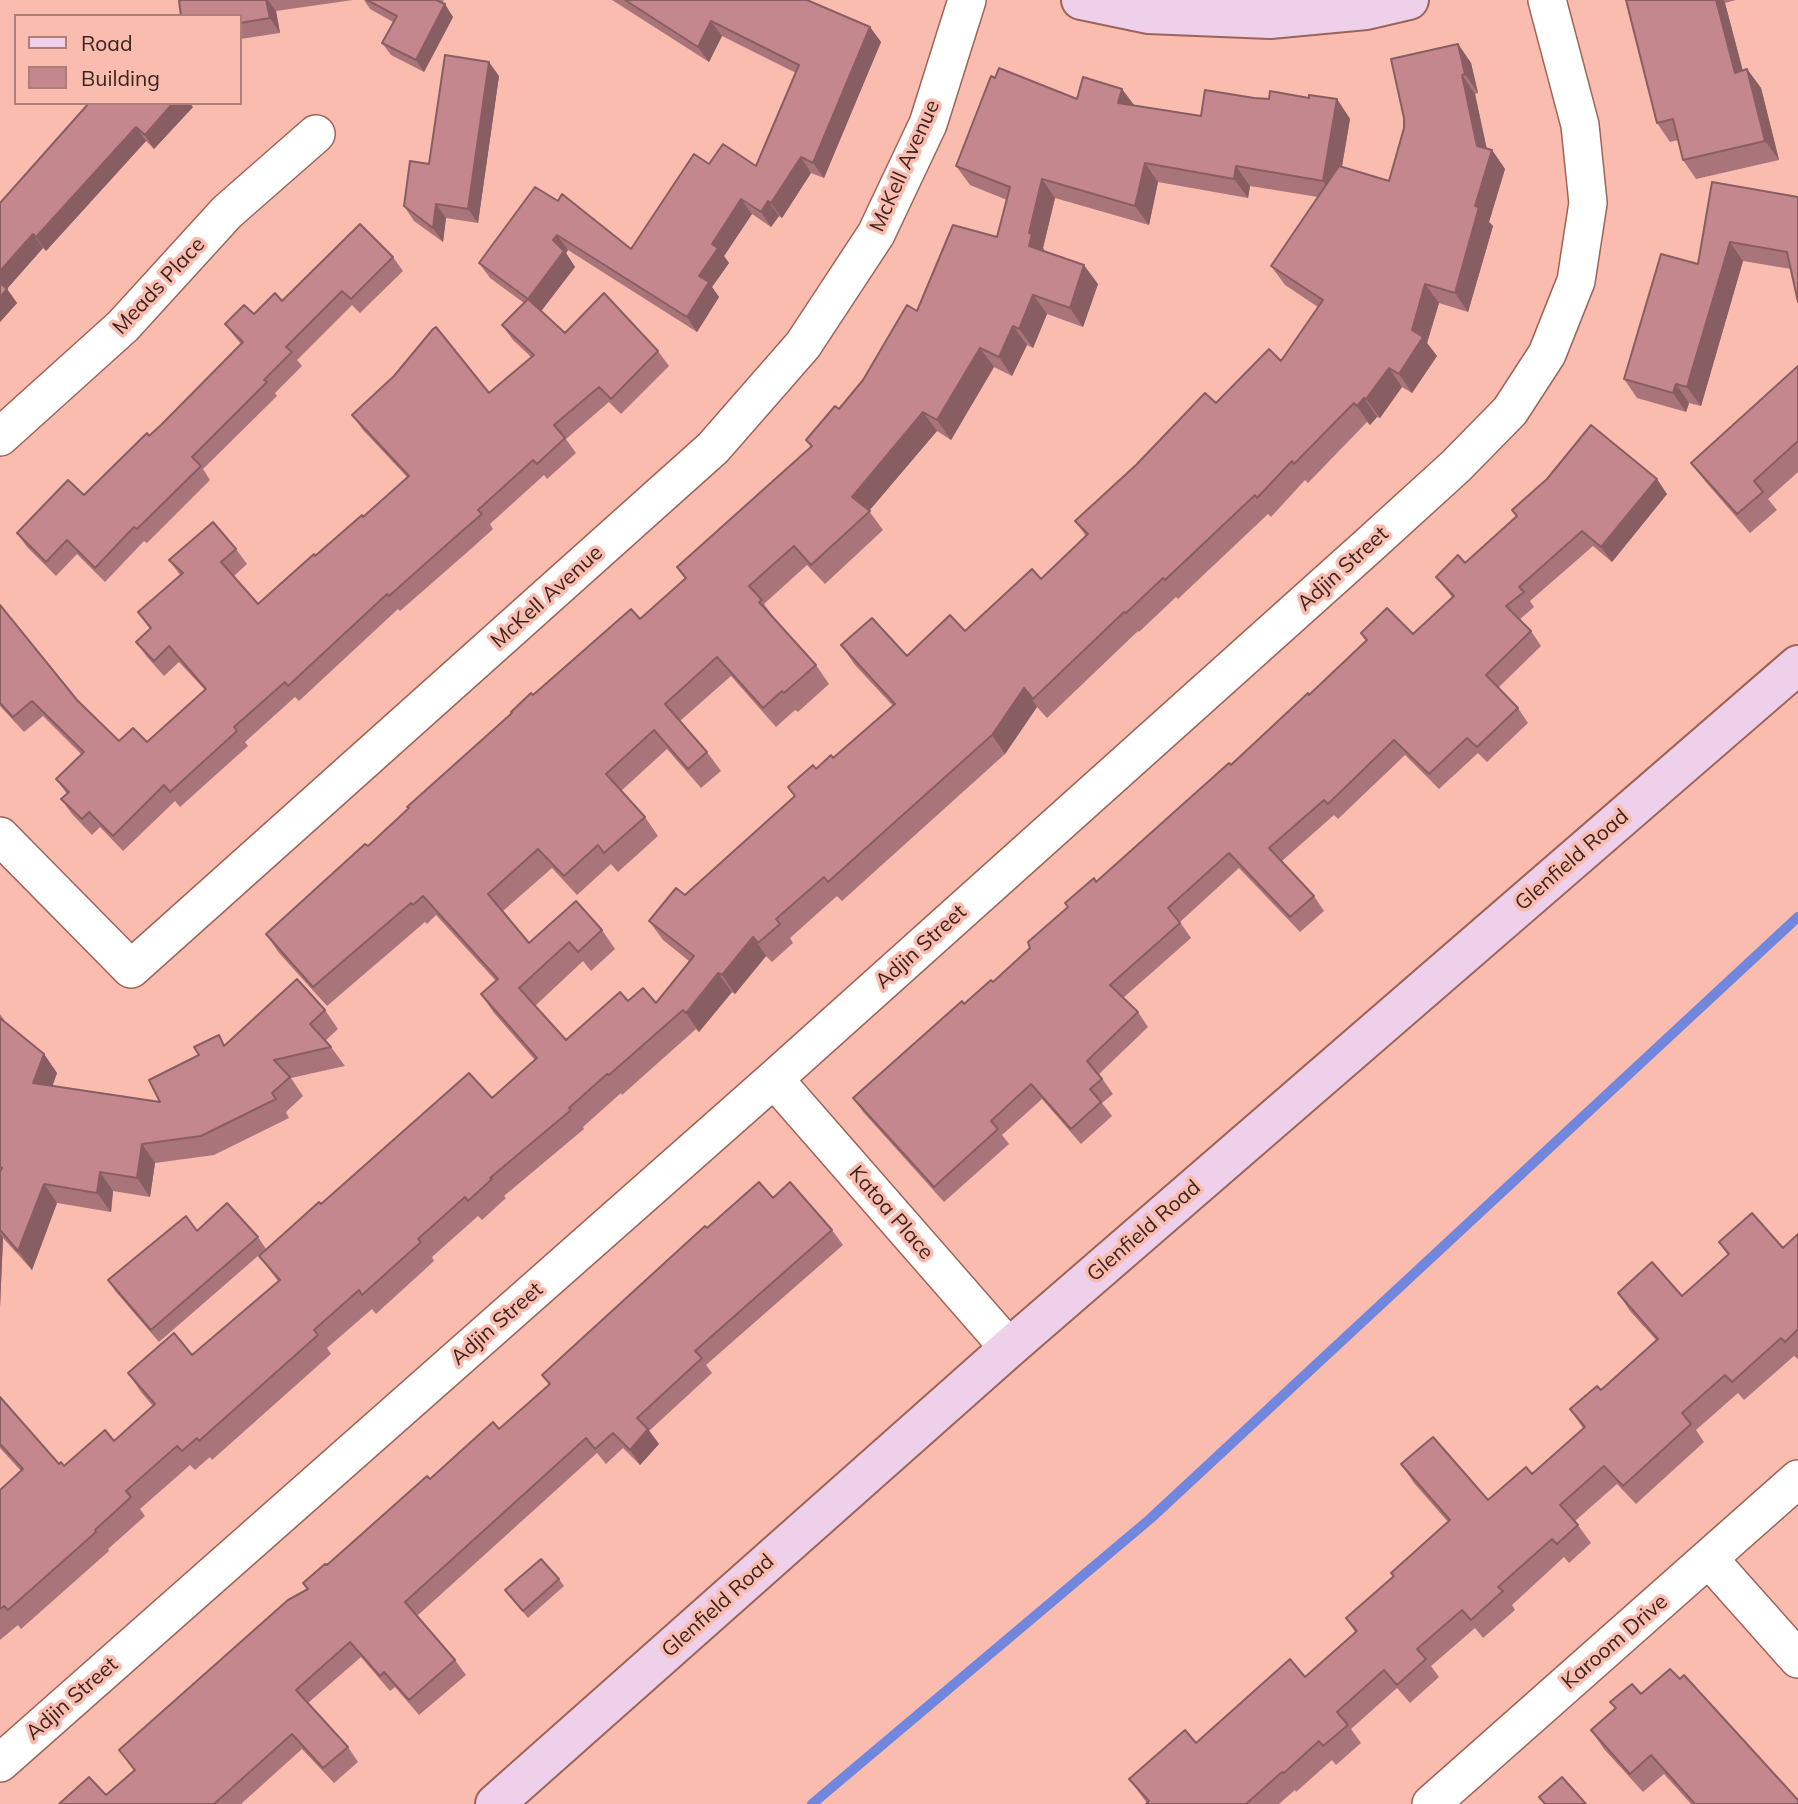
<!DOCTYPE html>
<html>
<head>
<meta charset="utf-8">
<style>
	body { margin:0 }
	#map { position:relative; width:1798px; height:1804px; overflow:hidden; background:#fbbcb0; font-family:Mulish,sans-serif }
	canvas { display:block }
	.legend { position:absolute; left:14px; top:14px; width:228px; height:91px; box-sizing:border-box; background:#fbbcb0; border:2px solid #ae7f76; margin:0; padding:9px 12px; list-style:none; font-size:21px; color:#3b241f }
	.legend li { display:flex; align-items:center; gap:14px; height:35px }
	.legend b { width:35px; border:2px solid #ae7f76 }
</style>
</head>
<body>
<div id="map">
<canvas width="1798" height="1804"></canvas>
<ul class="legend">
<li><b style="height:9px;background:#eed0ea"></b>Road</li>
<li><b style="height:19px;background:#c4878e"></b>Building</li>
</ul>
</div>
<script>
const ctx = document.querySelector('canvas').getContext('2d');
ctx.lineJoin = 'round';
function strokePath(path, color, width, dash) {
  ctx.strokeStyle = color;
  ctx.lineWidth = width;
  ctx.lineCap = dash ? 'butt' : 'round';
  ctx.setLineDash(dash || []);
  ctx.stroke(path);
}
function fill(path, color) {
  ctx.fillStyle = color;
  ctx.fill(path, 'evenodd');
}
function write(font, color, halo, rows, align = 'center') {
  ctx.font = font + ' Mulish,sans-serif';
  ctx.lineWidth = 7;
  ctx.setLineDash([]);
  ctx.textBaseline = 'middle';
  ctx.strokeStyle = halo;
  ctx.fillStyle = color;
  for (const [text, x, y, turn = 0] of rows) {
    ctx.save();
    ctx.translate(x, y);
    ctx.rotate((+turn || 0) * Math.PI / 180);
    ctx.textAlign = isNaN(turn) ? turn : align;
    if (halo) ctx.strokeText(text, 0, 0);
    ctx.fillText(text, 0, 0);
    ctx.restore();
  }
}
const stream = new Path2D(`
	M812,1804L1150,1519L1798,917`);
const street = new Path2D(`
	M0,437L123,326L227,212L316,134
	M0,836L131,969L713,448L803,345L876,234L928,124L967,0
	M774,1079L1009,1348
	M1709,1559L1798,1659
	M0,1763L774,1079L1367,547L1456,466L1510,411L1547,354L1576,281L1588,203L1580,125L1547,0
	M1431,1804L1798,1479`);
const secondary = new Path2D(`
	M1081,0L1148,14L1270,19L1366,10L1409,0
	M495,1804L1009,1348L1798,665`);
const wall = new Path2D(`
	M182,0H353L276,11L280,33L240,39V16Z
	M364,0H444L442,3L453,17L424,72L391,55L382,43L393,22L370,9Z
	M612,0H807L870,27L881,42L824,178L811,173L782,218L779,216L771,227L752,214L724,256L729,263L712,287L719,297L697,332L568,250L566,253L575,267L541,311L565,333L658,351L669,366L621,414L609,402L566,439L576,453L547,479L544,475L490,524L493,529L472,548L400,611L398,609L299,701L295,697L245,742L248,746L180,807L175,801L123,851L100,827L92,835L72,814L61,799L67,794L56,779L81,754L43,716L24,732L0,706V605L77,700L119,741L147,742L205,690L179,662L164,676L147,657L136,642L150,629L138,612L180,575L169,560L236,549L247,564L234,576L258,604L363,517L407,477L363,430L352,415L489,393L531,357L513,340L502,325L524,303L490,278L479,263L535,187L631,249L709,164L756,166L796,73L722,36L709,62Z
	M1626,0H1736L1725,3L1743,71L1747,69L1761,88L1779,160L1696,179L1683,160L1678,140L1670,142L1657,123Z
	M1458,44L1471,63L1478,93L1475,94L1487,149L1492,150L1505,169L1489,222L1493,226L1468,312L1439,303L1427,343L1437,356L1412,393L1402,387L1380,418L1377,417L1370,425L1367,422L1308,483L1305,480L1271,517L1268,514L1178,599L1176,597L1139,632L1138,631L1047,718L1037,707L1005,754L842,901L837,896L790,938L793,943L772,962L766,956L735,994L732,992L699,1032L696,1029L622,1095L621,1093L583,1127L584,1129L504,1196L506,1198L482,1220L478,1216L432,1257L434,1261L376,1314L372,1309L327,1348L331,1354L212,1460L210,1457L195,1470L190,1465L140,1509L145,1516L108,1549L109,1551L21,1629L18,1625L0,1640V1490L21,1471L0,1448V1397L59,1464L64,1466L114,1441L153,1406L141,1392L128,1373L192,1355L278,1281L259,1256L321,1204L492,1098L535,1060L494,1013L481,994L496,981L436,915L427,924L425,922L327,1006L279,953L266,934L368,846L408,809L407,807L533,695L640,619L685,579L677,567L811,447L806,440L839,409L863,380L917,311L997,237L1007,200L970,185L956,166L995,78L1077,99L1122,89L1134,105L1201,116L1254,98L1269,99L1309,98L1337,99L1350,119L1342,167L1389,181ZM1158,182L1248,198L1250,186L1318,197L1271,266L1285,285L1318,307L1281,361L1216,403L1075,521L1086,536L1041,579L965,631L907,656L841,645L855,665L893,706L833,758L788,787L794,796L685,895L649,921L663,940L689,961L656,1003L628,1001L566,1040L535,1006L583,961L591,971L615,949L602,930L529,943L503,911L552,868L577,895L611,864L618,872L658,836L645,817L621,791L667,749L701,788L721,771L707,752L680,721L731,676L776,727L795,710L798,712L829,684L816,665L775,619L764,604L807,565L825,584L883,530L869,511L937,431L951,440L994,367L1012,376L1027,345L1033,348L1047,314L1083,327L1098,284L1045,252L1043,248L1055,198L1149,225Z
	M499,76L478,223L446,218L443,242L414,221L404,206L429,164Z
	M89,103L193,107L154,149L146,141L46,251L43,248L7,289L17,303L0,322V203Z
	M1712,182L1798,197L1791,269L1743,261L1701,406L1689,403L1686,412L1637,398L1624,379L1698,264Z
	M393,257L403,271L360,313L352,305L297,360L302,366L275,393L277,396L203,469L210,480L147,543L144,541L105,582L77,554L56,576L27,547L17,533L84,495L161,425L241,344L235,337L225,324L254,314L282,301Z
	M1798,366V472L1768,499L1777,510L1750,533L1705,481L1691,463Z
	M1667,494L1612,562L1593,546L1530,601L1534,607L1519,620L1531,631L1541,646L1498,688L1518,708L1528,723L1487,762L1478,753L1439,789L1405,755L1338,819L1334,815L1282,861L1314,896L1324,911L1300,932L1239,868L1180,922L1191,938L1123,998L1138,1012L1148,1027L1099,1074L1113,1094L1102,1103L1112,1116L1081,1144L1042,1099L1002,1135L1009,1144L944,1202L864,1113L853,1098L964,1004L993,982L1030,948L1096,882L1309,695L1366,641L1361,633L1413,634L1452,597L1436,577L1465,563L1517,517L1512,510Z
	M325,1010L338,1029L325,1041L331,1047L345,1066L291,1078L303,1096L286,1112L289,1118L214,1155L155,1163L150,1197L113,1191L111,1212L57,1203L32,1270L3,1238L0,1307V1014L6,1023L44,1054L57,1073L52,1086L160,1102L225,1044Z
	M773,1198L832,1230L843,1245L706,1365L712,1373L649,1431L659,1444L640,1465L623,1448L606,1464L597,1453L417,1616L455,1660L466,1675L419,1715L395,1687L390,1691L361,1657L308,1703L348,1747L358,1762L334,1783L302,1749L241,1804H59L106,1795L134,1771L119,1750L308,1589L303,1583L327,1565L430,1479L499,1429L549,1384L542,1375L707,1228Z
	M197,1231L258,1237L266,1249L159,1342L116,1292L108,1280Z
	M1798,1234V1359L1794,1356L1744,1400L1738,1393L1696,1430L1704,1442L1636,1504L1617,1484L1575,1521L1591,1543L1569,1563L1564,1557L1512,1605L1515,1610L1483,1638L1475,1628L1431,1666L1439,1677L1410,1703L1397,1688L1351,1729L1361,1743L1336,1765L1332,1760L1296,1792L1295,1790L1279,1804H1146L1147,1803L1129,1779L1196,1743L1305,1677L1355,1632L1346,1618L1393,1576L1448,1522L1414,1483L1401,1464L1488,1500L1532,1474L1583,1428L1570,1409L1601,1390L1656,1340L1630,1311L1618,1293L1682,1296L1728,1255L1719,1242L1783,1248Z
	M559,1579L564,1586L528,1618L505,1590Z
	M1641,1694L1798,1804H1691L1664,1774L1643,1792L1604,1749L1591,1730L1615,1709L1610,1702Z`);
const shadedWall = new Path2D(`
	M266,0H268L276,11L280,33L270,18Z
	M1716,0H1723L1725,3L1748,91L1735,73Z
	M445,4L453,17L424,72L416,60Z
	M711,21L722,36L709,62L698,47Z
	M870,27L881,42L824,178L813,163Z
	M1458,44L1471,63L1478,93L1465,74Z
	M489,62L499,76L478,223L468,209Z
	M1747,69L1761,88L1779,160L1765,141Z
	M1462,75L1475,94L1489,160L1492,150L1505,169L1489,222L1493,226L1468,312L1455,293L1477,146Z
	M1122,89L1136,108L1118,103Z
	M1337,99L1350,119L1336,200L1323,181Z
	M173,103H190L193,107L154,149L145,135Z
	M136,127L146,141L46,251L36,237Z
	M801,157L811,173L782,218L771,203Z
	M1145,163L1158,182L1149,225L1135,206Z
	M1236,166L1250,186L1248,198L1234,179Z
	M1042,179L1055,198L1043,248L1046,253L1029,246V233Z
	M741,199L752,214L724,256L729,263L712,287L719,297L697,332L687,317L699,276L712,244Z
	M768,201L779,216L771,227L761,212Z
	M436,204L446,218L443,242L433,228Z
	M33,234L43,248L4,292L0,286V271Z
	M557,235L568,250L566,253L575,267L539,314L528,299L553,240Z
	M1730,242L1743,261L1701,406L1687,387Z
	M1084,265L1098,284L1083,327L1070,308Z
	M1425,284L1439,303L1427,343L1437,356L1412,393L1399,374Z
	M7,289L17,303L0,322V297Z
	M1033,295L1047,314L1033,348L1019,329Z
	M1013,326L1027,345L1012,376L999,357Z
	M980,348L994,367L951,440L937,420Z
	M1389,368L1402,387L1380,418L1366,399Z
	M1676,384L1689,403L1686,412L1673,393Z
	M1364,398L1377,417L1370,425L1357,406Z
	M923,412L937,431L868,512L852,497Z
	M1657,479L1667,494L1612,562L1601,547Z
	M1024,688L1037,707L1005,754L992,735Z
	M753,937L766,956L735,994L722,975Z
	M718,973L732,992L699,1032L686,1013Z
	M44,1054L57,1073L47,1102L33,1083Z
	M142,1144L155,1163L150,1197L137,1178Z
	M100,1172L113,1191L111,1212L97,1193Z
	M44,1184L57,1203L32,1270L18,1251Z
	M0,1233L3,1238L0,1307Z
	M648,1429L659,1444L640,1465L630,1450Z`);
const building = new Path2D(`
	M182,0H266L270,18L240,23V16H181L179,1Z
	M367,0H436L445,4L416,60L382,43L397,16Z
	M625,0H807L870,27L813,163L801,157L771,203L768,201L761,212L741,199L712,244L718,248L699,276L709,282L687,317L557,235L553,240L564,251L528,299L565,333L604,293L658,351L611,399L599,387L554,425L565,438L537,464L533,460L478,510L482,514L461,532L389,596L387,594L288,686L285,682L234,727L237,731L170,792L164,785L113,836L89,812L82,819L61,799L69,792L56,779L84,752L32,701L13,717L0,703V605L77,700L119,741L133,728L147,742L206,689L169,646L154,661L136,642L151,628L138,612L183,573L169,560L213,522L236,549L221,562L258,604L314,554L315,556L362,515L363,517L409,476L352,415L394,376L433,329L436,327L489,393L534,355L502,325L528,299L479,263L535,187L558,201L562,194L631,249L694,154L709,164L723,144L756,166L799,65L711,21L698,47Z
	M1626,0H1716L1735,73L1747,69L1765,141L1683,160L1673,119L1657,123Z
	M1458,44L1465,74L1462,75L1477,146L1492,150L1475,206L1479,207L1455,293L1425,284L1412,330L1423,337L1399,374L1389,368L1366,399L1364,398L1357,406L1354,403L1294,464L1292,461L1257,498L1255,495L1165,580L1163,578L1126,613L1124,612L1033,699L1024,688L992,735L828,882L824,877L776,919L780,924L758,943L753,937L722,975L718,973L686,1013L683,1010L609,1075L607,1074L569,1108L571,1110L490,1178L492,1179L468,1201L465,1197L418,1239L421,1242L362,1295L359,1290L314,1330L318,1335L199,1441L197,1438L182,1451L177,1446L126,1491L131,1497L95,1530L96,1532L8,1610L4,1606L0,1609V1490L23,1469L0,1444V1397L59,1464L61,1462L64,1466L105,1430L114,1441L155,1404L128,1373L174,1333L192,1355L280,1280L259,1256L319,1202L321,1204L469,1073L492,1098L537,1058L481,994L498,979L423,896L413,905L411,903L313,987L266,934L365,844L368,846L409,808L407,807L512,713L511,712L531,693L533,695L631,609L640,619L686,578L677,567L812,446L806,440L835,406L839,409L863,380L907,305L917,311L953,225L997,237L1010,187L956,166L991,76L995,78L999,68L1077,99L1083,77L1122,89L1118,103L1201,116L1205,90L1254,98L1269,99L1270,91L1309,98V95L1337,99L1323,181L1236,166L1234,179L1145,163L1135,206L1042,179L1029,233L1032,234L1029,246L1084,265L1070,308L1033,295L1019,329L1013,326L999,357L980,348L937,420L923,412L852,497L870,511L811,565L794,546L749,586L762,600L759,602L816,665L784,693L782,691L763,708L717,657L665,704L707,752L688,769L654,730L606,774L645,817L604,853L598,845L564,876L538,849L488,894L529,943L576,901L602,930L578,952L569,942L519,988L566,1040L620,992L628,1001L643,988L656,1003L694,956L649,921L676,888L685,895L795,796L788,787L813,765L816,769L831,755L833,758L895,704L841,645L872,618L907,656L950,615L965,631L1032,569L1041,579L1088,534L1075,521L1136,465L1205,393L1216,403L1269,349L1281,361L1323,300L1271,266L1339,166L1389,181L1404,128V118L1391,59Z
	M445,55L489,62L468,209L436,204L433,228L404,206L410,161L429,164Z
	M89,103H173L145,135L136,127L36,237L33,234L0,271V203Z
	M1712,182L1798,197V302L1787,252L1730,242L1687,387L1676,384L1673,393L1624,379L1661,254L1698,264Z
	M360,224L393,257L351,299L342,291L286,347L292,352L264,380L267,382L192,457L201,466L137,529L134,527L95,568L67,540L46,562L17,533L68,480L84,495L147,433L149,436L161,425L243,342L225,324L244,305L254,314L275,293L282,301Z
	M0,283L7,289L0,297Z
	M1798,366V441L1754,481L1763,492L1737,514L1691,463Z
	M1591,425L1657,479L1601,547L1582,531L1519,587L1524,592L1506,606L1531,631L1486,675L1518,708L1477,747L1467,738L1429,774L1394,740L1328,804L1324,800L1269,848L1314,896L1290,917L1229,853L1168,908L1180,923L1110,985L1138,1012L1087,1061L1102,1079L1090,1089L1101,1102L1071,1129L1031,1084L991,1121L998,1129L934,1187L853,1098L962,1001L964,1004L991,980L993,982L1030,948L1028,942L1068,907L1065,903L1094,878L1096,882L1229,763L1231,765L1308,693L1309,695L1367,640L1361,633L1387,608L1413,634L1454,596L1436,577L1458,555L1465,563L1517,516L1512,510L1547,479Z
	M297,979L325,1010L310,1024L331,1047L274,1060L290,1077L272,1093L276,1099L201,1136L142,1144L137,1178L100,1172L97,1193L44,1184L18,1251L0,1230V1172L2,1168L0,1167V1018L44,1054L33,1083L160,1102L149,1080L199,1055L194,1047L219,1035L224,1046Z
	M759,1182L773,1198L790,1182L832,1230L695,1351L702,1358L637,1418L648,1429L630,1450L613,1433L595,1449L586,1438L405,1602L455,1660L409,1700L384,1672L380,1676L350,1642L296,1690L348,1747L323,1768L292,1734L214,1804H59L89,1777L106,1795L135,1770L119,1750L288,1600L308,1589L303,1583L325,1564L327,1565L427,1476L430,1479L493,1422L499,1429L550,1384L542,1375L705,1226L707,1228Z
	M227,1203L258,1237L151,1330L108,1280L186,1216L197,1231Z
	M1752,1213L1783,1248L1798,1234V1329L1785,1342L1781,1338L1732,1382L1725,1375L1682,1413L1691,1424L1623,1486L1604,1466L1560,1505L1578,1525L1557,1544L1552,1539L1498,1587L1503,1591L1471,1620L1462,1610L1417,1649L1426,1659L1397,1685L1384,1670L1337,1712L1348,1725L1323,1746L1319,1741L1284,1773L1282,1772L1246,1804H1146L1149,1801L1129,1779L1185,1730L1196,1743L1290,1659L1305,1677L1357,1631L1346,1618L1394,1576L1391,1573L1450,1520L1401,1464L1433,1437L1488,1500L1526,1467L1532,1474L1585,1427L1570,1409L1597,1386L1601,1390L1658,1339L1618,1293L1652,1262L1682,1296L1729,1254L1719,1242Z
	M541,1559L559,1579L523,1611L505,1590Z
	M1670,1669L1680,1679L1684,1675L1798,1800V1804H1695L1651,1755L1630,1774L1591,1730L1616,1708L1610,1702L1632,1684L1641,1694Z
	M1562,1777L1586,1804H1545L1539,1797Z`);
const streetNames = [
	["McKell Avenue",905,166,-66],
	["Meads Place",159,286,-47],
	["Adjin Street",1343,569,-42],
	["McKell Avenue",547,597,-42],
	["Glenfield Road",1572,860,-41],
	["Adjin Street",921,947,-42],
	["Katoa Place",891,1213,49],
	["Glenfield Road",1144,1231,-41],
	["Adjin Street",497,1324,-41],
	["Glenfield Road",718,1606,-42],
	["Karoom Drive",1615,1642,-41],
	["Adjin Street",72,1699,-41]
];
strokePath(stream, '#7186dd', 10);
strokePath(street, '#9c6459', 40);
strokePath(secondary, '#9c6459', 42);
strokePath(street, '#fff', 37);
strokePath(secondary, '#eed0ea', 38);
fill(wall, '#a9747a');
fill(shadedWall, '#895e63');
fill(building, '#c4878e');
strokePath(building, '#895e63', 2);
write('21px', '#3b241f', '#fbbcb0', streetNames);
</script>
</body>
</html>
